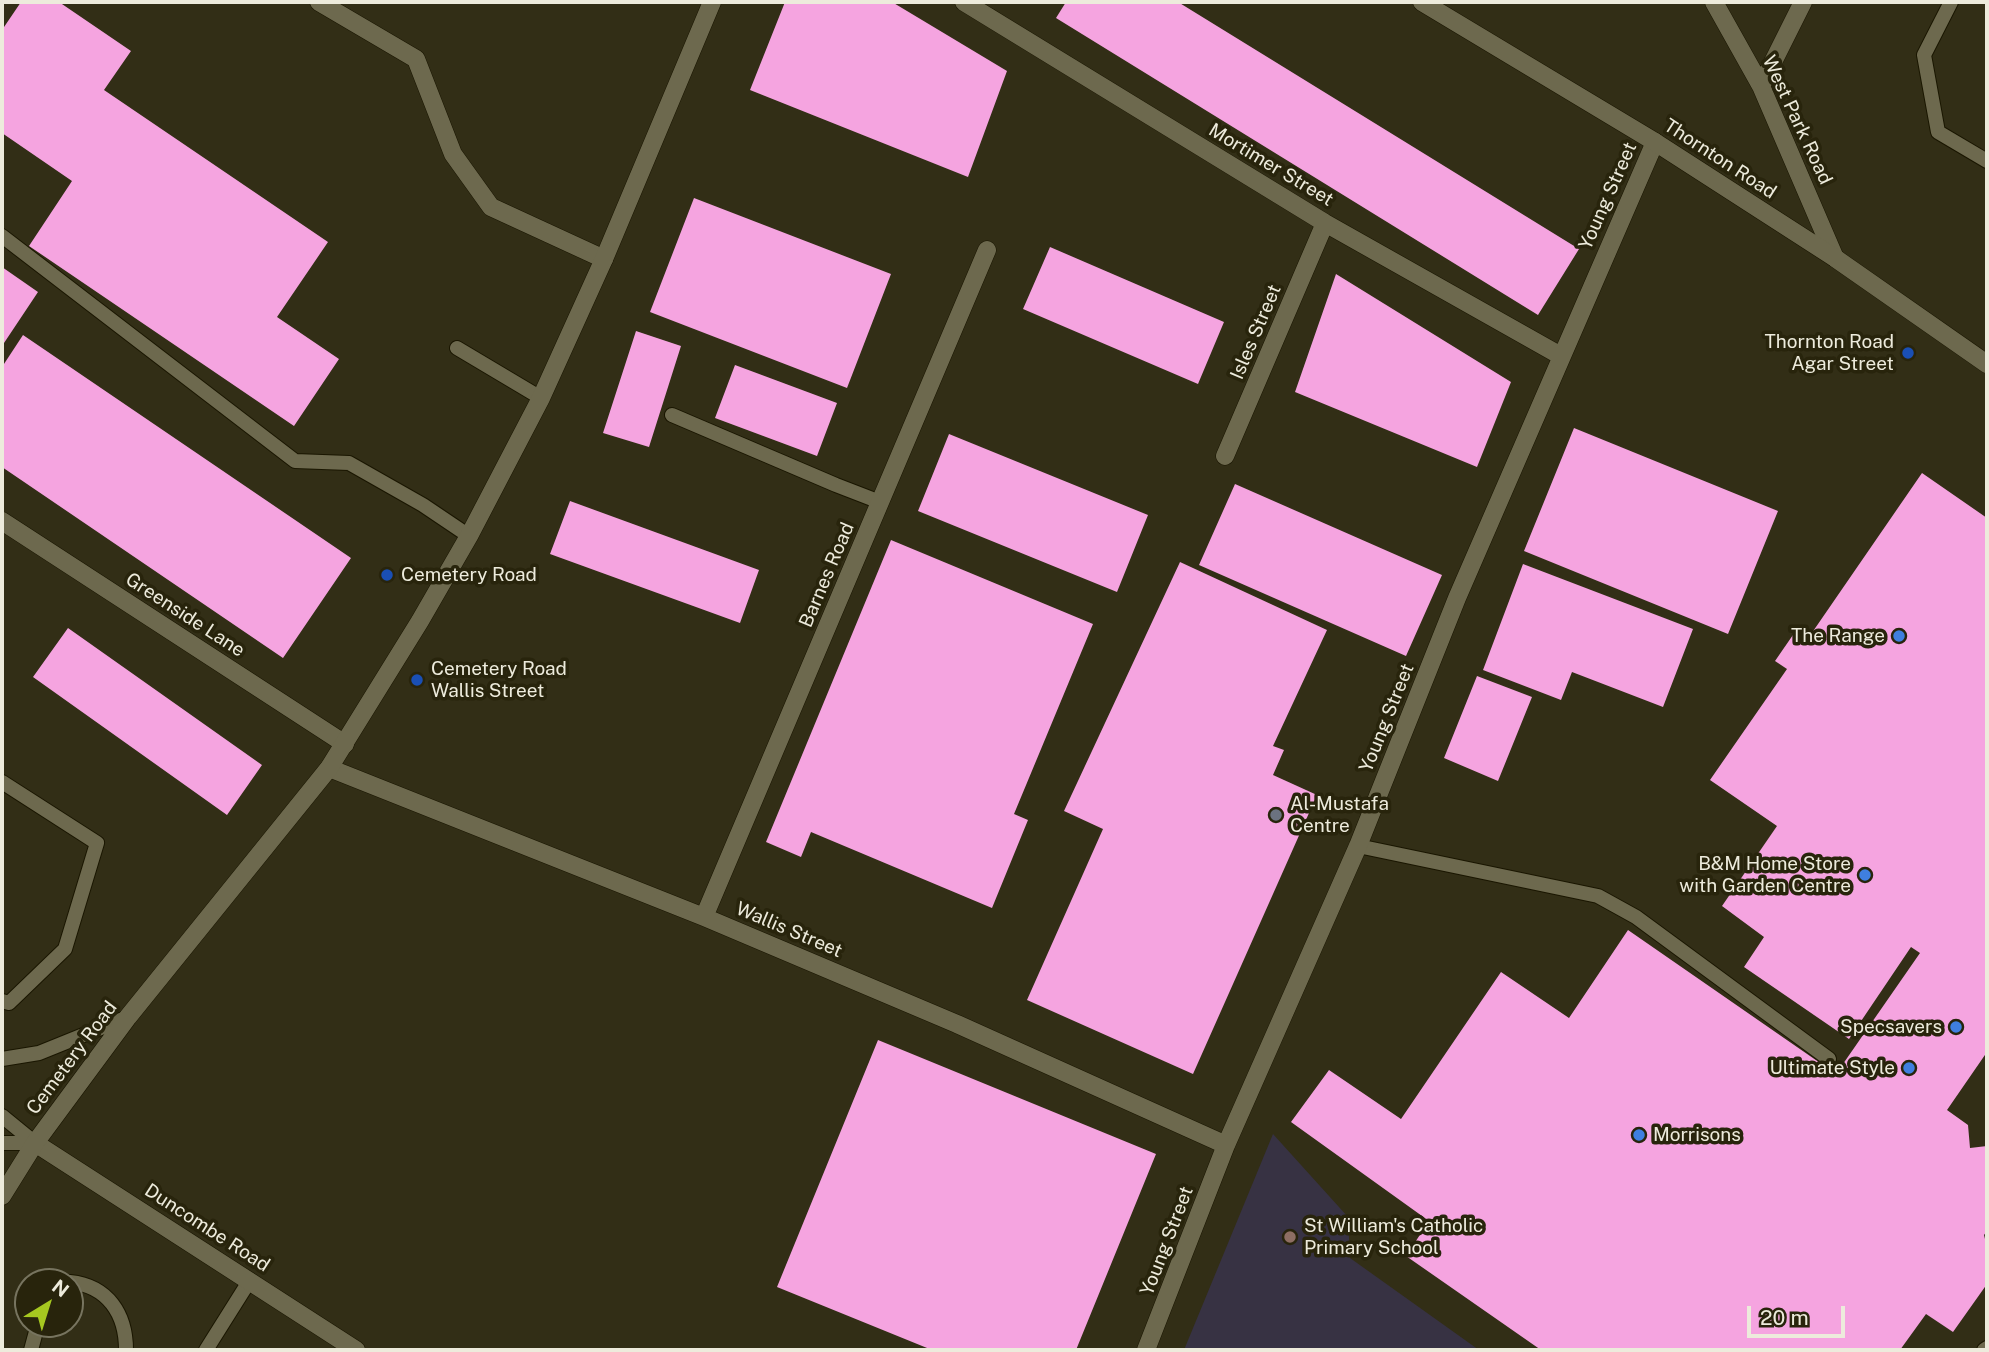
<!DOCTYPE html>
<html>
<head>
<meta charset="utf-8">
<style>
	body { margin:0 }
	#map { position:relative; width:1989px; height:1352px; overflow:hidden; background:#322e16; font-family:"Public Sans",sans-serif }
	canvas { display:block }
	.frame { position:absolute; inset:0; border:4px solid #edebdc; pointer-events:none }
	.north { position:absolute; left:14px; top:1268px; width:70px; height:70px; box-sizing:border-box; background:#28240c; border:2px solid #77745f; border-radius:50%; rotate:38deg; font-size:19px; font-weight:700; line-height:28px; text-align:center; color:#edebdc }
	.north::after { content:''; display:block; margin:auto; width:24px; height:32px; background:#a6c820; clip-path:polygon(50% 0,100% 100%,50% 72%,0 100%) }
	.scale { position:absolute; left:1747px; top:1306px; width:98px; height:32px; box-sizing:border-box; border:4px solid #edebdc; border-top:0; padding-left:9px; font-size:21px; line-height:24px; white-space:nowrap; color:#edebdc; -webkit-text-stroke:5px #28240c; paint-order:stroke }
</style>
</head>
<body>
<div id="map">
<canvas width="1989" height="1352"></canvas>
<div class="frame"></div>
<div class="north">N</div>
<div class="scale">20 m</div>
</div>
<script>
const ctx = document.querySelector('canvas').getContext('2d');
ctx.lineJoin = 'round';
function fill(path, color) {
  ctx.fillStyle = color;
  ctx.fill(path, 'evenodd');
}
function strokePath(path, color, width, dash) {
  ctx.strokeStyle = color;
  ctx.lineWidth = width;
  ctx.lineCap = dash ? 'butt' : 'round';
  ctx.setLineDash(dash || []);
  ctx.stroke(path);
}
function write(font, color, halo, rows, align = 'center') {
  ctx.font = font + ' "Public Sans",sans-serif';
  ctx.lineWidth = 7;
  ctx.setLineDash([]);
  ctx.textBaseline = 'middle';
  ctx.strokeStyle = halo;
  ctx.fillStyle = color;
  for (const [text, x, y, turn = 0] of rows) {
    ctx.save();
    ctx.translate(x, y);
    ctx.rotate((+turn || 0) * Math.PI / 180);
    ctx.textAlign = isNaN(turn) ? turn : align;
    if (halo) ctx.strokeText(text, 0, 0);
    ctx.fillText(text, 0, 0);
    ctx.restore();
  }
}
const education = new Path2D(`
	M1273,1134L1348,1217L1350,1258L1479,1350H1184Z`);
const building = new Path2D(`
	M21,2H59L131,51L104,90L328,242L277,317L339,359L294,426L29,246L72,181L2,133V30Z
	M785,2H892L1007,71L968,177L750,90Z
	M1066,2H1178L1579,249L1538,315L1056,18Z
	M694,198L891,274L847,388L650,312Z
	M1050,247L1224,322L1198,384L1023,309Z
	M2,267L38,292L2,346Z
	M1336,274L1511,382L1477,467L1295,392Z
	M636,331L681,346L649,447L603,433Z
	M23,335L351,558L283,658L2,467V367Z
	M735,365L837,403L817,456L715,418Z
	M1574,428L1778,511L1728,634L1524,551Z
	M949,434L1148,515L1117,592L918,511Z
	M1922,473L1987,518V1052L1947,1110L1968,1125L1970,1148L1987,1146V1231L1984,1235L1987,1247V1284L1953,1332L1926,1314L1900,1350H1541L1406,1256L1429,1221L1291,1122L1329,1070L1401,1119L1501,972L1569,1018L1628,930L1836,1074L1920,953L1911,947L1849,1039L1744,967L1764,937L1722,906L1777,826L1710,780L1787,669L1775,661L1795,632L1807,640Z
	M1235,484L1442,575L1406,656L1199,565Z
	M570,501L759,570L740,623L550,554Z
	M891,540L1093,624L1014,814L1028,820L992,908L811,832L801,857L766,842Z
	M1180,562L1327,630L1273,746L1284,750L1273,775L1317,795L1193,1074L1027,1000L1103,829L1064,811Z
	M1523,564L1693,629L1663,707L1572,672L1561,700L1483,670Z
	M68,628L262,765L227,815L33,677Z
	M1477,676L1532,697L1498,781L1444,758Z
	M878,1040L1156,1154L1076,1350H932L777,1287Z`);
const service = new Path2D(`
	M1951,2L1924,55L1938,132L1987,161
	M2,236L295,461L349,463L423,505L469,536
	M457,348L541,398
	M672,415L836,485L880,502
	M2,782L97,843L65,949L9,1003L2,1001
	M1358,846L1598,896L1636,917L1829,1059
	M2,1059L39,1053L128,1017
	M2,1116L35,1143
	M2,1143H35
	M70,1282C108,1286 126,1314 126,1350
	M31,1350L38,1324
	M206,1350L250,1280
	M1984,1350L1987,1348`);
const minor = new Path2D(`
	M319,2L416,59L453,154L491,207L604,259
	M964,2L1325,223L1561,356
	M1714,2L1761,86L1835,258
	M1761,86L1803,2
	M1225,456L1325,223
	M2,521L345,744
	M329,768L704,917L957,1024L1226,1145
	M704,917L987,250
	M35,1143L356,1350
	M1146,1350L1226,1145L1358,846L1457,598L1655,142`);
const tertiary = new Path2D(`
	M2,1196L35,1143L128,1017L329,768L420,621L469,536L541,398L604,259L712,2`);
const secondary = new Path2D(`
	M1422,2L1655,142L1835,258L1987,364`);
const markers = [
	[1908,353,7,"#1a4fb4"],
	[387,575,7,"#1a4fb4"],
	[1899,636,7,"#3f7fe0"],
	[417,680,7,"#1a4fb4"],
	[1276,815,7,"#6b7280"],
	[1865,875,7,"#3f7fe0"],
	[1956,1027,7,"#3f7fe0"],
	[1909,1068,7,"#3f7fe0"],
	[1639,1135,7,"#3f7fe0"],
	[1290,1237,7,"#8d6e63"]
];
const streetNames = [
	["West Park Road",1797,120,65],
	["Thornton Road",1720,159,33],
	["Mortimer Street",1271,165,31],
	["Young Street",1608,196,-66],
	["Isles Street",1256,332,-67],
	["Barnes Road",827,575,-67],
	["Greenside Lane",185,615,33],
	["Young Street",1387,718,-68],
	["Wallis Street",789,930,23],
	["Cemetery Road",72,1058,-53],
	["Duncombe Road",207,1228,33],
	["Young Street",1167,1241,-69]
];
const poiNames = [
	["Thornton Road",1894,342],
	["Agar Street",1894,364],
	["Cemetery Road",401,575,"left"],
	["The Range",1885,636],
	["Cemetery Road",431,669,"left"],
	["Wallis Street",431,691,"left"],
	["Al-Mustafa",1290,804,"left"],
	["Centre",1290,826,"left"],
	["B&M Home Store",1851,864],
	["with Garden Centre",1851,886],
	["Specsavers",1942,1027],
	["Ultimate Style",1895,1068],
	["Morrisons",1653,1135,"left"],
	["St William's Catholic",1304,1226,"left"],
	["Primary School",1304,1248,"left"]
];
fill(education, '#373243');
fill(building, '#f5a4e0');
strokePath(service, '#1a1601', 16);
strokePath(minor, '#1a1601', 19);
strokePath(tertiary, '#1a1601', 19);
strokePath(secondary, '#1a1601', 19);
strokePath(service, '#6d694e', 14);
strokePath(minor, '#6d694e', 18);
strokePath(tertiary, '#6d694e', 18);
strokePath(secondary, '#6d694e', 18);
for (const [x, y, r, color] of markers) {
  const dot = new Path2D();
  dot.arc(x, y, r, 0, 2 * Math.PI);
  ctx.fillStyle = color;
  ctx.fill(dot);
  strokePath(dot, '#28240c', 2.5);
}
write('19px', '#edebdc', '#28240c', streetNames);
write('19px', '#edebdc', '#28240c', poiNames, 'right');
</script>
</body>
</html>
